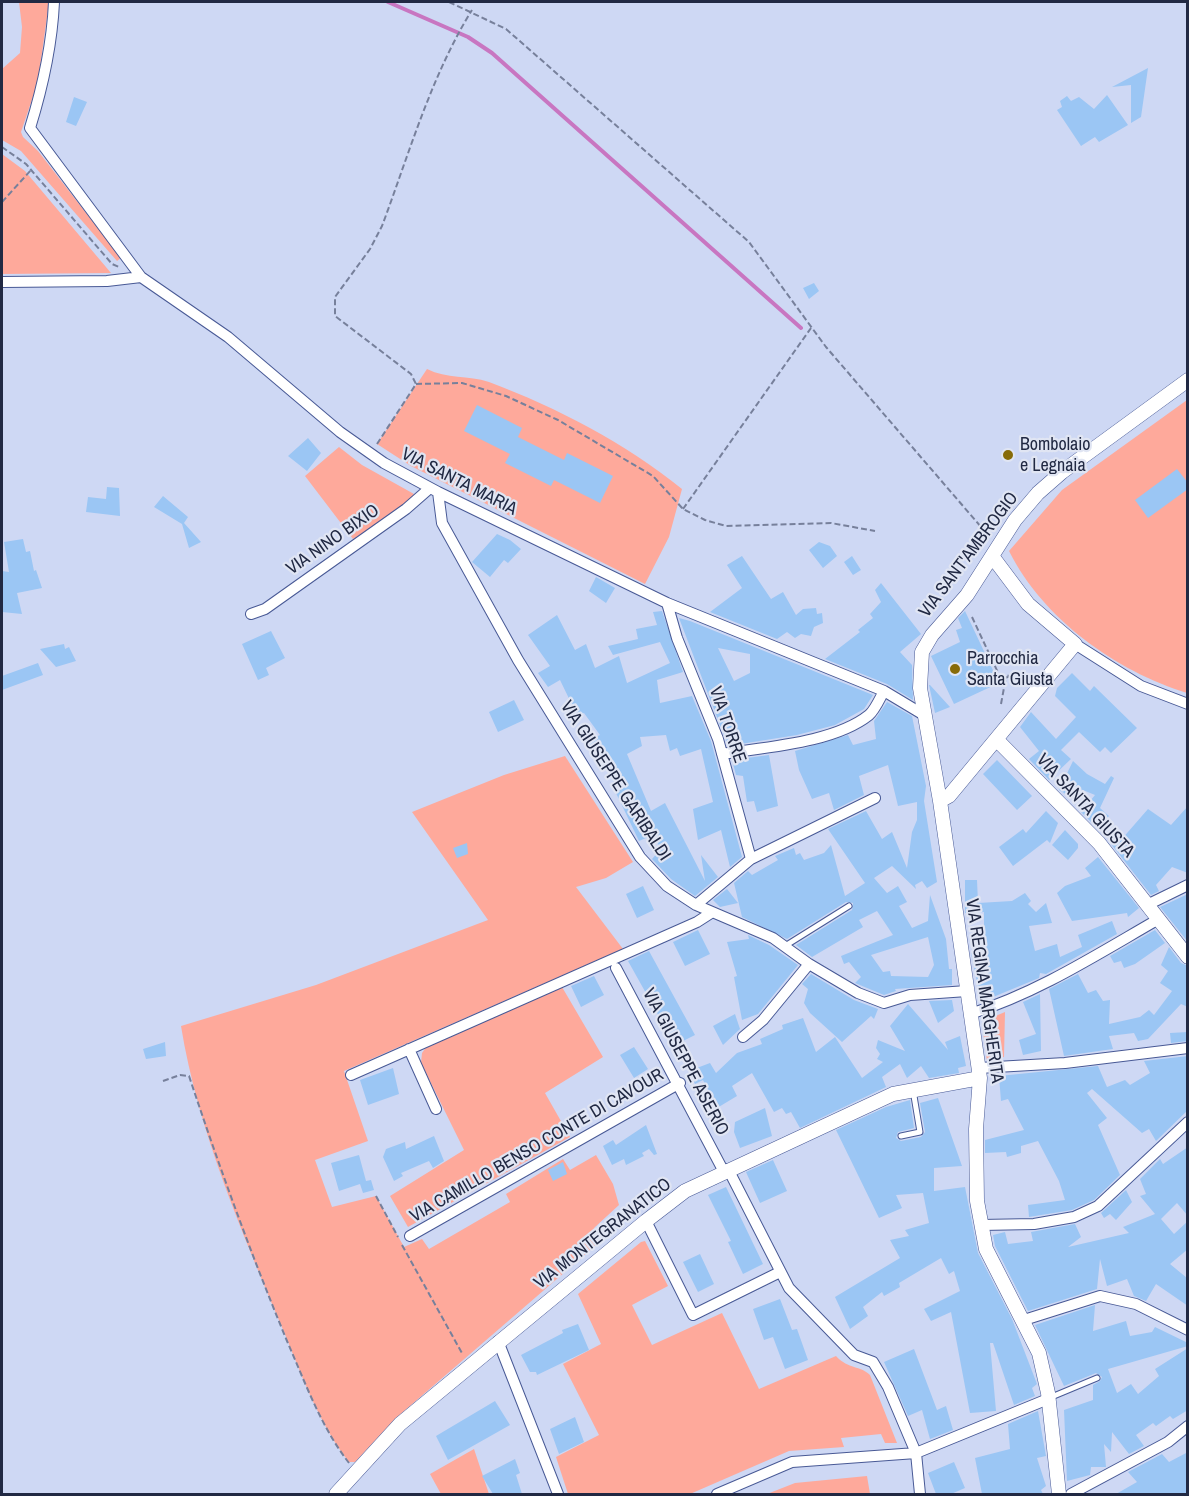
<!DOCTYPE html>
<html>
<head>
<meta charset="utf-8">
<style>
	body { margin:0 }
	#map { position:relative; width:1189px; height:1496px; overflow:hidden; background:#ced8f4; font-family:"Archivo Narrow",sans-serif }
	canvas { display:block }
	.frame { position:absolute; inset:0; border:3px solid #212943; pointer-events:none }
</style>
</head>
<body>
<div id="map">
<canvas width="1189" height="1496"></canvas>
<div class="frame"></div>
</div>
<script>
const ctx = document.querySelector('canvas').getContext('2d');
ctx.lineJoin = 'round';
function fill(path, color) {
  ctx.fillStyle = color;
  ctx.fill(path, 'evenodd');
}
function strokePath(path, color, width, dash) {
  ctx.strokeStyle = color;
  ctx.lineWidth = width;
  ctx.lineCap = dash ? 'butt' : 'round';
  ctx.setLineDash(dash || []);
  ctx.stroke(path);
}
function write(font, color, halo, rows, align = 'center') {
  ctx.font = font + ' "Archivo Narrow",sans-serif';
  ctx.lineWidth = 4.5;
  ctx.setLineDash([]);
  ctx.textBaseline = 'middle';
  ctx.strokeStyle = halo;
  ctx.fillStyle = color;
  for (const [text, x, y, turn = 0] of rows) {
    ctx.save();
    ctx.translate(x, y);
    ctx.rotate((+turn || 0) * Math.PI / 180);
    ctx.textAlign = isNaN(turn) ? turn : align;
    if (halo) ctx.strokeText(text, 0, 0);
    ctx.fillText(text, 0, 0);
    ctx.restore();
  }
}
const green = new Path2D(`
	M19,2H49L38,82L21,132L23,137L38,151L121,258L117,261L21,151L2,140V69L20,53L22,27Z
	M2,154L25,171L111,273L2,274Z
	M427,369C447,379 468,375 489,382C558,408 625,443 682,489L669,537L645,584L411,466L377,444Z
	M1187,400V693C1116,671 1043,619 1009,551L1062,490Z
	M339,447L362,465L414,494L407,505L353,539L305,476Z
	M565,756L633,862L606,878L576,887L623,949L344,1071L368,1141L315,1160L332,1207L376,1196L404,1247L422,1239L429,1249L510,1202L506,1194L563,1159L570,1170L596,1155L613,1184L619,1205L594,1228L602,1240L396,1418L355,1462H349C319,1424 302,1376 284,1332C243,1235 198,1131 181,1026L316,985L488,920L412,812L504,775Z
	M562,987L603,1057L545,1093L570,1137L408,1227L390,1196L464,1150L421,1063L422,1053L427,1046Z
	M1005,1012L1004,1057L987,1061L983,1031L986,1020Z
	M645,1241L668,1286L632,1305L652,1345L722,1313L759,1389L836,1356C849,1370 860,1365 870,1375L897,1443H885L881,1434L841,1438L844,1447L789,1451L690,1494H568L556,1457L599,1435L563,1364L601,1344L578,1294L641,1242Z
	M474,1449L489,1494H441L430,1474Z
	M867,1476L870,1494H767L795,1483Z`);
const stream = new Path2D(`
	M388,2L468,37L492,53L801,328`);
const building = new Path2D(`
	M1148,68L1141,117L1131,123V85L1112,87Z
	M1107,95L1128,125L1099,142L1095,137L1081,146L1057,110L1062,107L1060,101L1067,96L1071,101L1079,97L1094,109Z
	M74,97L87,102L76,126L66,122Z
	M814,283L819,291L809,299L803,288Z
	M477,405L522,428L518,437L564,460L567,453L613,476L600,503L554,480L551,486L505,463L510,454L464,431Z
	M308,438L321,453L307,471L288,456Z
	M1177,469L1188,483V489L1148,518L1135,500Z
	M107,487L119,488L120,516L86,512L88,497L106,499Z
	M163,496L188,517L184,523L201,542L189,548L182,524L154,507Z
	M497,534L510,540L521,549L508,563L504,560L490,577L472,562Z
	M23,539L26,552L30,551L34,571L36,570L42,588L17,593L22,614L2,612V571L9,572L4,542Z
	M819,542L830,546L837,556L823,568L809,550Z
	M742,556L771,599L783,592L796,615L803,609L816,608L817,614L822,613L823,623L814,627L811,636L801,634L795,638L787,632L777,639L710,612L742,588L727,565Z
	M852,556L861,570L853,575L844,562Z
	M596,577L615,588L606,603L589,591Z
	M881,583L921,634L900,652L912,665L913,700L887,684L825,659L860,632L858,630L873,618L870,614L881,602L875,590Z
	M662,611L683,672L657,680L660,703L692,696L711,741L742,857L730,867L721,830L698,840L693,809L713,802L701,749L680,756L677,748L670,751L666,735L640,737L642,746L627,754L651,811L665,803L705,881L701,855L718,877L695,896L671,879L652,859L661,849L653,835L639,841L616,793L606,755L597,759L587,741L600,735L584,713L577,715L560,680L548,687L538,673L550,666L528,635L557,615L575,650L586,644L595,668L619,656L627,683L670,663L660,642L613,655L608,646L638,639L636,629L657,625L653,612Z
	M965,611L999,683L954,704L931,656L960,642L956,630L962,628L958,618Z
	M679,618L690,621L873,695L864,709L835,725L797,735L728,746ZM718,648L750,654V673L734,681Z
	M271,631L285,658L266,668L269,675L258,680L242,644Z
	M64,644L65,649L69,647L76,661L56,667L40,649Z
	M38,663L43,675L2,690V676Z
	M1072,673L1090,691L1094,686L1137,728L1111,753L1105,747L1100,752L1079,732L1061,750L1071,759L1049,780L1029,759L1039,751L1020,727L1031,712L1056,739L1076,717L1055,696L1057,688Z
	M929,685H930L950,707L935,713Z
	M514,700L524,720L498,732L489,712Z
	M887,702L912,716L926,786L924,801L937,882L927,888L922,881L915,885L916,889L892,866L874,878L887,893L898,886L907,902L899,906L912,928L928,921L930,895L946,939L949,969H952V985L895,989L896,991L884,995L855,983L861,977L849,962L844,964L841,956L893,935L877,911L859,920L863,927L812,957L796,945L852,910L853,903L846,902L787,939L742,917L734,883L748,871L752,875L778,860L775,856L794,848L796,855L800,853L804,860L824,853L831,845L845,896L865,883L828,829L866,811L882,839L892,832L907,868L912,832L917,820V802L898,806L888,765L859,776L864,795L834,810L829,793L812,799L799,770L795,751L848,735L853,745L876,739L874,721ZM928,937L934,965L928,977L891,976L890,971L883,972L871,955Z
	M769,755L778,806L757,812L754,801L747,802L743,776L736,775L732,760Z
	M997,760L1032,796L1017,810L983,774Z
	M1073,761L1087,774L1105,784L1111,776L1114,778L1100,808L1109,816L1097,828L1081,812L1095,795L1073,786L1069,796L1059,790Z
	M1188,806V873L1172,867L1156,885L1159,891L1151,895L1111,844L1117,837L1121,840L1148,809L1171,825Z
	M1046,811L1058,823L1050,843L1047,840L1013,866L999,847L1023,829L1026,833Z
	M1065,830L1078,844V848L1068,860L1052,845Z
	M467,843L468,854L457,858L453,848Z
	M1098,857L1139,908L1128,917L1127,913L1072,921L1057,893L1065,886L1091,876L1085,868Z
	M965,880H977L978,903L1012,901L1025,893L1031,901L1028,904L1036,912L1046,903L1052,923L1029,926L1035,951L1057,944L1060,957L1082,947L1078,935L1112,921L1117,934L1046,974L1040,973L1039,978L981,1002L971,953L984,951V912L965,913Z
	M643,886L654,910L637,918L626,894Z
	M727,889L738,903L720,907L713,900Z
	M1188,894V942L1160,907Z
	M698,930L710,954L685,966L673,942Z
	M1155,930L1165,943L1135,964L1124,968L1121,961L1114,963L1110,956Z
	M748,935L769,945L798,965L758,1014L742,1020L734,977L737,976L727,942L749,939Z
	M1169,947L1181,963L1188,966V1007L1181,1004L1148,1039L1138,1041L1134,1033L1109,1036L1113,1049L1064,1056L1049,989L1078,974L1088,993L1096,990L1103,1001L1110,1000L1109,1024L1140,1017L1149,1010L1154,1015L1172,991L1160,983L1168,971L1161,965Z
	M649,951L695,1035L675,1045L628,961Z
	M811,974L854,1000L878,1009L874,1019L871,1016L842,1042L810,1013L804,1003L808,989L802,984Z
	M594,976L604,995L581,1007L571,986Z
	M1040,994L1041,1051L1023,1055L1019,1040L1036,1034L1023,1002Z
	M952,1000L954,1011L938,1023L929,1001Z
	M908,1004L948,1050L945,1042L960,1036L966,1066L958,1068L959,1073L929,1078L921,1066L907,1078L900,1064L882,1077L886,1087L800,1128L791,1112L786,1114L782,1108L774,1112L752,1073L732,1086L737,1096L717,1108L703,1080L695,1084L689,1071L710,1063L716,1073L737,1053L762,1044L760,1039L783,1029L782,1025L803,1018L816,1052L835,1037L862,1078L883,1062L877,1059L880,1054L876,1048L878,1040L905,1051L890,1026Z
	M735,1014L740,1029L723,1045L713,1026Z
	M1188,1032V1041L1171,1043L1170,1033Z
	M165,1042L166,1056L146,1059L143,1049Z
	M634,1047L648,1069L634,1078L620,1055Z
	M1188,1056V1110L1156,1141L1149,1129L1142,1133L1092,1089L1087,1093L1107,1118L1098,1125L1120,1175L1094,1200L1072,1210L1029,1217L1028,1205L1065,1200L1059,1181L1038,1141L1021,1146V1153L1007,1157L1006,1152L985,1153V1140L1024,1130L1008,1099L1001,1101L999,1076L1098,1066L1107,1087L1125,1080L1130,1085L1150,1073L1144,1061Z
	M393,1068L399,1094L368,1105L360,1080Z
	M938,1098L962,1166L934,1168V1191L965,1187L978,1253L1012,1319L1037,1384L1032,1388L1035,1396L1014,1405L993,1343H990L996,1411L970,1413L951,1312L931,1321L924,1309L960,1291L954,1271L949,1274L941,1258L899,1283L900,1287L884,1296L882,1292L863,1307L868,1316L850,1329L835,1297L900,1258L890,1240L909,1236L905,1230L929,1223L923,1193L896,1195L902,1208L879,1218L836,1130L886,1107L910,1100L914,1128L898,1132L896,1138L901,1141L921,1137L925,1132L920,1103Z
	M765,1108L772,1136L740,1148L734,1132L735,1122Z
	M646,1125L657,1154L654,1155L649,1149L642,1153L644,1156L626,1165L624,1159L612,1165L603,1146L613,1140L616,1145Z
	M434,1136L444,1161L433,1168L429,1161L401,1173L403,1176L394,1181L383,1157L386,1149L405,1142L406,1149Z
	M1188,1147V1216L1177,1203L1161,1219L1174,1234L1188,1221V1249L1170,1264L1187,1278L1188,1306L1156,1284L1146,1301L1134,1296L1127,1279L1107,1286L1100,1259L1097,1289L1028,1311L995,1246L993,1235L1005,1232L1008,1244L1033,1241L1031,1232L1075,1224L1081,1237L1068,1247L1129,1233L1123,1227L1155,1214L1140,1196L1146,1194L1140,1179L1160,1159L1163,1164Z
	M359,1155L366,1181L371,1180L374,1190L363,1193L360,1184L339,1191L331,1163Z
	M773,1160L787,1191L760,1203L746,1172Z
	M563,1162L567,1174L553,1181L548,1170Z
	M726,1187L763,1264L743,1274L728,1242L731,1241L708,1195Z
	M1126,1190L1132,1202L1116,1220L1110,1214L1104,1218L1101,1213Z
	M700,1254L714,1284L698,1292L683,1262Z
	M780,1299L792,1330L797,1329L808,1360L785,1369L773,1337L764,1340L753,1309Z
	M1095,1305L1093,1331L1126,1321L1130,1336L1152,1332L1155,1327L1188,1343V1346L1108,1369L1117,1393L1131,1384L1138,1394L1159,1376L1155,1369L1188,1348V1410L1173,1419L1170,1416L1156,1426L1153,1423L1136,1435L1144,1446L1129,1454L1112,1432L1111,1452L1104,1444L1106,1467H1091L1090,1475L1067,1481L1064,1410L1093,1400V1385L1100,1381L1102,1377L1096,1373L1064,1386L1035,1325Z
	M578,1324L589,1350L537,1375L536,1372H530L521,1355L563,1333L562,1330Z
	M914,1349L937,1410L946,1406L953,1430L930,1439L922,1410L908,1416L884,1362Z
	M495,1401L510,1425L448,1460L436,1436Z
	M1038,1411L1046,1456L1037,1458L1046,1486L1041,1490L1043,1494H982L975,1458L1010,1449L1008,1424Z
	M575,1417L584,1442L559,1454L550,1429Z
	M1188,1452V1494H1116L1137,1482L1128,1472L1162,1454L1169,1462Z
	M515,1459L520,1473L516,1475L522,1494H493L482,1476Z
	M954,1462L965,1488L951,1494H936L928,1473Z`);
const path = new Path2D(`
	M449,2L506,29L749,242L826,347L988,535
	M2,147L26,164L112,264L119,267
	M2,202L31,170
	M416,384L462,383L506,396L558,420L653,476L683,509L705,520L726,526L831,523L875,531
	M377,444L416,384L411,374L335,316V297L370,249L382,226C409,154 431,76 472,10
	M683,509L811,328
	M972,617L1001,679L1008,677L1009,674
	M1001,704L1006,677
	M163,1081L180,1075L189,1076C219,1166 251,1254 287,1341C305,1382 321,1427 349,1463
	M376,1196L398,1237
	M402,1245L463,1355`);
const service = new Path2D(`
	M785,946L849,906
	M901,1136L920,1132L913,1090
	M1049,1398L1097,1378`);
const minor = new Path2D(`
	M54,2C52,46 43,86 30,128L141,277
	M2,282L107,281L141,277L228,337L340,432L384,463L438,492L667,603L884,691L924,715
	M438,492L442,523L518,660L640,857L667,886L696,905L773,938L809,964L858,993L884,1003L910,995L967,991
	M667,603L677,638L718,739L751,859
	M251,614L265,609L406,509L430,488
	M1075,644L1141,686L1188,704
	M722,754C765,747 834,743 869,715C875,710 880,698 884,691
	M696,905L751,859L875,798
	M1147,905L1188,885
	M616,968L724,1172
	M970,1014C1037,993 1096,955 1157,920
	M743,1037L763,1020L809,964
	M409,1049L436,1109
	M979,1068L1065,1063L1188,1048
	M351,1075L697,922L711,913
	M728,1169L789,1288L854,1355L873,1362L888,1387L916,1453L920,1494
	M646,1221L693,1315L780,1272
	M981,1225L1034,1224L1074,1217L1098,1206L1188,1122
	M410,1236L680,1083
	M1024,1320L1100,1296L1136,1304L1188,1330
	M498,1341L558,1494
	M717,1494L792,1462L916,1453L1048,1399
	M1071,1494L1168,1442L1188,1426`);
const tertiary = new Path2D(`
	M997,740L1099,843L1188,957
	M940,801L949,796L1075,644L1028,604L992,556
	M336,1494L400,1424L646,1221L685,1191L893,1094L980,1078
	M1059,1494L1048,1393L1039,1353L986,1249L977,1201L976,1129L980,1078L940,801L920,688L922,652L932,635L967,595L1015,520L1038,493L1062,472L1188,380`);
const markers = [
	[1008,455,6,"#876b08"],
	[955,669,6,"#876b08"]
];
const poiNames = [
	["Bombolaio",1020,445],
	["e Legnaia",1020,466],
	["Parrocchia",967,659],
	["Santa Giusta",967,680]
];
const streetNames = [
	["VIA SANTA MARIA",459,482,27],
	["VIA NINO BIXIO",333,540,-35],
	["VIA SANT'AMBROGIO",969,555,-53],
	["VIA TORRE",727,725,71],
	["VIA GIUSEPPE GARIBALDI",615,781,57],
	["VIA SANTA GIUSTA",1085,806,47],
	["VIA REGINA MARGHERITA",984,991,82],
	["VIA GIUSEPPE ASERIO",685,1062,62],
	["VIA CAMILLO BENSO CONTE DI CAVOUR",537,1146,-30],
	["VIA MONTEGRANATICO",603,1234,-38]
];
fill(green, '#fea99b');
strokePath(stream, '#c876c1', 4);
fill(building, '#9bc6f4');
strokePath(service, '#485995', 7);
strokePath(minor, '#485995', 12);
strokePath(tertiary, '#485995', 15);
strokePath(path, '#77809b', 2, [6, 3]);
strokePath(service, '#fff', 5);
strokePath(minor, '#fff', 10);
strokePath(tertiary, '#fff', 14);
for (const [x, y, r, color] of markers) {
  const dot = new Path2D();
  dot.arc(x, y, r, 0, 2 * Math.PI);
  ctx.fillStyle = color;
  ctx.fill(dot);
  strokePath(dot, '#e0e5f3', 2);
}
write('18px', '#212943', '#e0e5f3', poiNames, 'left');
write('18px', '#212943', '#e0e5f3', streetNames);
</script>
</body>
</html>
